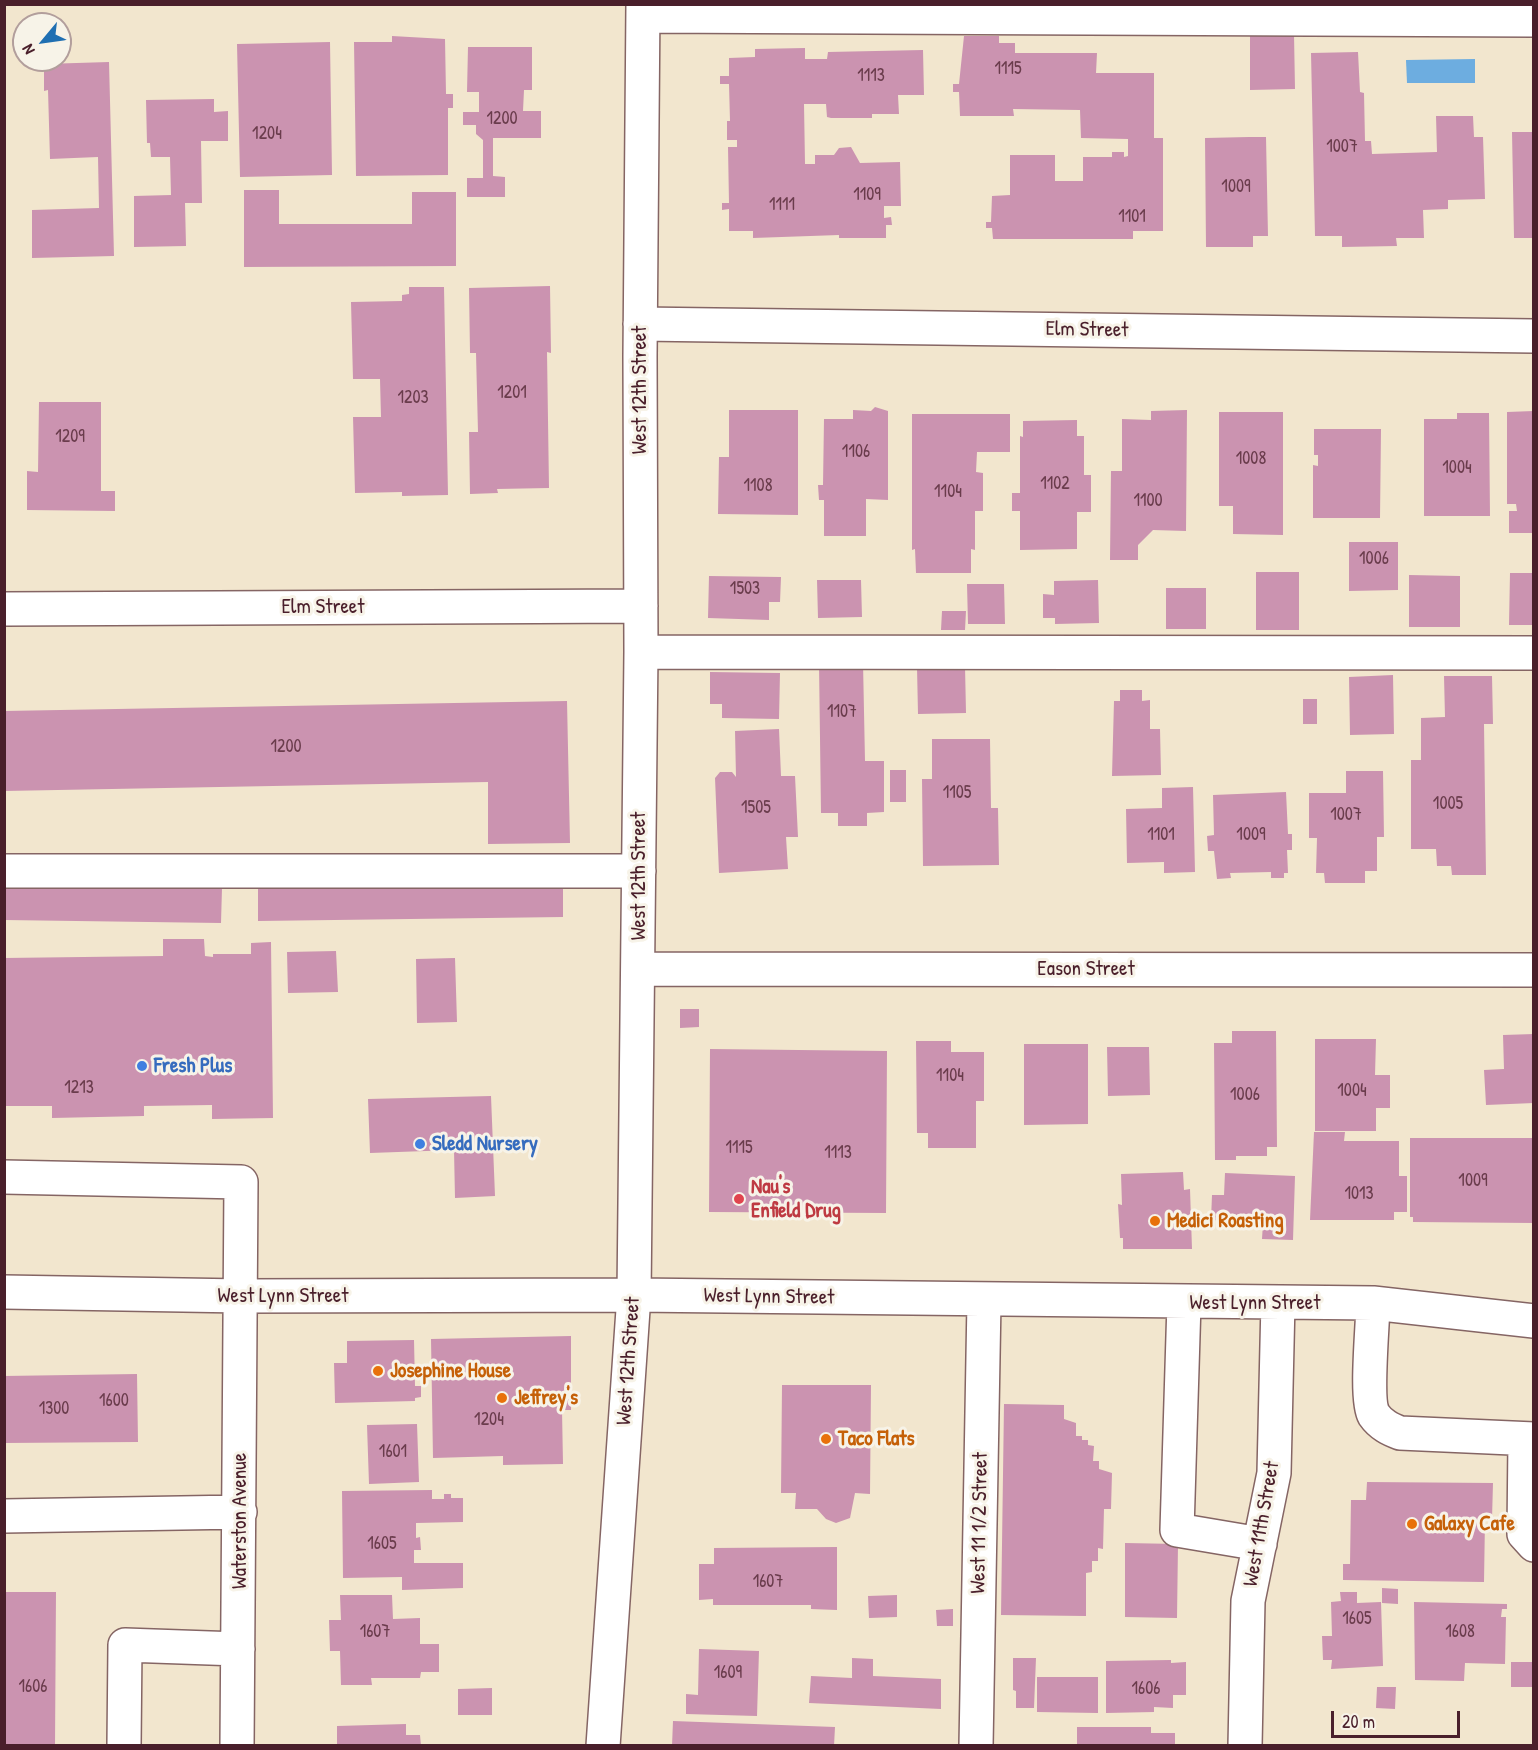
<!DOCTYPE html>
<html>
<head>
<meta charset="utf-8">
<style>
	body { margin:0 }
	#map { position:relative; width:1538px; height:1750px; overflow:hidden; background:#f2e6ce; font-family:"Patrick Hand",sans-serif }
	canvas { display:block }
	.frame { position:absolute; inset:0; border:6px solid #4a1f2b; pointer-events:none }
	.north { position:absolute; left:12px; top:12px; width:60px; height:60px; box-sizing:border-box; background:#f7f3e8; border:2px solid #b29e9c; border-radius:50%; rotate:241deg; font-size:16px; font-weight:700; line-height:24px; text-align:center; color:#4a1f2b }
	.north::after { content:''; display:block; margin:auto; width:21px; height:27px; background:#1f6fb2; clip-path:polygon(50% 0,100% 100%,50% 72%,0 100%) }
	.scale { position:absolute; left:1331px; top:1711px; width:129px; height:27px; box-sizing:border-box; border:3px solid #4a1f2b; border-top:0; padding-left:8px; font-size:18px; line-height:21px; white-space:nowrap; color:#4a1f2b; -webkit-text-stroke:4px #f7f3e8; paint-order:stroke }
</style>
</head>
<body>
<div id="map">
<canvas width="1538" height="1750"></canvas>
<div class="frame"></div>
<div class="north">N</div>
<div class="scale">20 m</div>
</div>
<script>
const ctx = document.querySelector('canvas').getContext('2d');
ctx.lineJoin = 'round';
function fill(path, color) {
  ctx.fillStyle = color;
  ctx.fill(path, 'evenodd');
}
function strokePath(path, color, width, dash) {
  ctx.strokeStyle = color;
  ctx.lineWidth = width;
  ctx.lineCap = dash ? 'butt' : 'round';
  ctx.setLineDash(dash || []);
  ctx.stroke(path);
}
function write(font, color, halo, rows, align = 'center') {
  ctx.font = font + ' "Patrick Hand",sans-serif';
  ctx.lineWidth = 6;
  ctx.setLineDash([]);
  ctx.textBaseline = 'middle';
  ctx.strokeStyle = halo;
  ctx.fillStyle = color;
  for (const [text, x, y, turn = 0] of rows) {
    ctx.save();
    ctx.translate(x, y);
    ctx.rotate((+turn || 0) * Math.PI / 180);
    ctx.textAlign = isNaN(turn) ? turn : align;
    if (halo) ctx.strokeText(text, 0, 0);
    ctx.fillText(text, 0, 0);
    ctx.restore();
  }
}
const water = new Path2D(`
	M1475,59V83H1407L1406,60Z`);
const building = new Path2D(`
	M1250,34H1294L1295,89L1250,90Z
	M392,36L445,39L446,94H453V108H448V175L356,176L354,42H392Z
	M964,36H999V43H1015V53H1097L1096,73H1154V138H1163V231H1133V239H993L992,228H986V222H991L992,196L1010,195V155H1055V181H1083V157H1112V152H1124V157L1128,156V139L1081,138L1080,110L1013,109L1014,116H960L959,92H953V84H959Z
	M330,42L332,175L240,177L237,44Z
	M468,47H532V90H524L523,111H541V138H493V176L505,177V197H467V178H483V140L476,134V125H463V112H479V92H467Z
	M805,48V59H827L828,52L923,50L924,95H898L899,114H872V118H831L827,117L826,104H804L805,164H815V155H834L839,148L851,147L860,163L900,162L901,206H884V218L891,217L892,225H886V238H839V235L753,238V231H729V209L722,210V203H729L728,147H737V140H727V121H730L729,84H720V76H729V58L755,57V49Z
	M1358,52L1360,92L1364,93L1365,141H1371L1372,154L1437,152L1436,116H1473L1474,137H1483L1485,199L1448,200V209L1423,210L1424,238H1396L1397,246L1342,247V236H1315L1311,53Z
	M109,62L114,256L32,258V210L99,208L98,157L50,159L48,90L44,91V64Z
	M214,99V112L228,111V141H201L202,203H185L186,246L134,247V196L171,195L170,157H151L150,143H147L146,100Z
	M1512,132H1534V238H1514Z
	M1249,137H1266L1268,236H1253V247H1206L1205,138Z
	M244,190H279V224H412V192H456V266L244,267Z
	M550,286L551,353L547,352L549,488L497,489L498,493L470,494L469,432H478L476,353H470L469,288Z
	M409,287H444L448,495L402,496V492L355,493L353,417H381L380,379H353L351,302L402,301V295L409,294Z
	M39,402H101V491H115V511L27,510V471L38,472Z
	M875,407L888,411V500L866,499V536H824V500H819L818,485H823L824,419H853V410L871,411Z
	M729,410H798V515L718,514L719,457H729Z
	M1187,410L1186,531L1153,530L1138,545V560H1110L1111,471H1122V419L1151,420V411Z
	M1534,411V533H1509V511H1517L1516,504H1507V412Z
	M1219,412H1283V535L1233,534V506H1219Z
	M1457,413H1489L1490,516H1424V419H1457Z
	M912,414H1010V452H977L976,472L983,473V511H975V550L971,549V573H916L915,549L912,550Z
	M1077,420V436H1084V475H1091V512H1077V549L1020,550V511H1012V493H1020V436L1023,437V421Z
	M1314,429H1381L1380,518H1313V465L1318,466V455H1314Z
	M1349,542H1398V590L1349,591Z
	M1256,572H1299V630H1256Z
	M1510,573H1534V625H1509Z
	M1409,575L1460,576V627H1409Z
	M709,576L781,577L780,602H769V620L708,618Z
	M817,580H861L862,617L818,618Z
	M1098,580L1099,623L1055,624V618H1043V594L1054,595V581Z
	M967,584H1004L1005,624H968Z
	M1166,588H1206V629H1166Z
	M942,611H966L965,630H941Z
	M863,662L865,761H884V812L867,813V826H838V813H821L819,663Z
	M965,666L966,713L918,714L917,667Z
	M710,672L780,673L779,719L722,718V704H710Z
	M1393,675L1394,734L1350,735L1349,677Z
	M1444,676H1492L1493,724H1484L1486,875H1452L1451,866H1437L1436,849H1411V760H1421V718L1445,717Z
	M1120,690H1142V701L1150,700V729H1160L1161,775L1112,776L1114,701H1120Z
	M1303,699H1317V724H1303Z
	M567,701L570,843L488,844V782L4,791V711Z
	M779,729L781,776H795L798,837H786L788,869L719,873L715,778L720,772H732L736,777L735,731Z
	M932,739H990L991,808H998L999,865L923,866L922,779H932Z
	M890,770H906V802H890Z
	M1346,771H1383L1384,837H1377V871H1365V883H1325L1324,873H1316L1317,838H1309V793H1346Z
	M1193,787L1195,872L1164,873V862L1127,863L1126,809L1162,808V788Z
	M1286,792L1288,834H1292V850H1287L1288,873H1284V878H1271V872L1230,873L1231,878L1217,879L1214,851H1208L1207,836L1214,835L1213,795Z
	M563,881V917L258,921V885Z
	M4,885L222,888L221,923L4,920Z
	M163,939H204L205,956L213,957V954H251V943L271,942L273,1118L212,1119V1105L144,1106V1116L52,1118V1106H4V958L163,956Z
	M336,951L338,992L288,993L287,952Z
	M455,958L457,1022L417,1023L416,959Z
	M680,1009H699V1027L680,1028Z
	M1232,1031H1276L1277,1147H1267V1156H1236V1160H1215L1214,1043H1232Z
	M1534,1034V1103L1486,1105L1484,1070L1504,1069L1503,1035Z
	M1315,1039H1376L1375,1075H1390V1108H1376V1131H1315Z
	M916,1041H951V1052H984V1101H976V1148H928V1133H917Z
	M1024,1044H1088V1124L1024,1125Z
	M1107,1047H1149L1150,1095L1108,1096Z
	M710,1049L887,1051L886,1213L709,1212Z
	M491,1096L495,1196L455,1198L454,1150L370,1153L368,1099Z
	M1314,1132H1345L1344,1141H1399V1176H1407V1212H1394V1220H1310Z
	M1410,1138H1534V1223L1413,1222V1217H1410Z
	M1183,1172L1184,1190L1190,1189L1192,1249H1123V1238H1120L1118,1204L1122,1205L1121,1174Z
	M1225,1173L1295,1176L1293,1240L1262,1239L1263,1223L1211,1220L1212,1195H1224Z
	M571,1336V1410H562L563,1464L503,1465V1456L433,1458L431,1339Z
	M414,1340L415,1386H421V1397L415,1398V1401L335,1403L334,1363H347V1341Z
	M137,1374L138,1442L4,1443V1376Z
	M782,1385H871L870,1494L855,1493L850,1518L836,1523L826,1519L817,1509H795L796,1493H781Z
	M1004,1404L1064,1405V1419L1076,1423V1436H1082V1440H1088V1445L1094,1446L1093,1461H1099V1469L1112,1473L1111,1509H1104L1103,1549L1098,1548V1561H1092V1572L1086,1573V1616L1001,1615Z
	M417,1424L419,1482L369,1484L367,1425Z
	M1367,1482L1493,1483L1492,1519H1485L1484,1582L1343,1580V1564H1350L1351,1500H1366Z
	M432,1490V1499H444V1494H451V1498H463V1522L416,1523V1538L420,1537L421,1550H414V1563H463V1588L402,1590V1577L343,1578L342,1491Z
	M1125,1543L1178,1544L1177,1618L1125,1617Z
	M837,1547V1610L811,1609V1605H713V1599L699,1600V1564H714V1548Z
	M1382,1588L1398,1589V1604L1382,1603Z
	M4,1592H56L55,1746H4Z
	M1340,1592H1357V1603L1381,1602L1383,1666L1331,1669L1332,1660H1323L1322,1636H1332L1331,1602L1341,1601Z
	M340,1595H392L393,1619L420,1618V1644H439V1672H421L420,1678H371L372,1685H341L340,1651H330L329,1620H341Z
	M897,1595V1617L869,1618L868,1596Z
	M1414,1602L1507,1604V1609H1502L1501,1617H1506L1505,1664L1465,1663L1464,1681L1415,1680Z
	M953,1609V1626H937L936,1610Z
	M699,1649L759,1651L757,1716L686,1714V1694L698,1695Z
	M852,1658L873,1659V1676L941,1679V1709L809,1703L811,1676L852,1678Z
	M1013,1658H1036L1034,1708H1016V1691L1013,1690Z
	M1171,1660V1663L1186,1662V1695H1173V1708L1154,1707V1712L1106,1713V1661Z
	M1511,1662H1534V1687H1511Z
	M1037,1677H1098V1713L1037,1712Z
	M1377,1687H1396L1395,1709L1376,1708Z
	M492,1688V1715H458V1689Z
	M673,1721L835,1727L834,1746H672Z
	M406,1724V1735H420L421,1746H337V1726Z
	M1077,1727H1151V1733H1175V1746H1077Z`);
const minor = new Path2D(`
	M643,16L1534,20
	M640,324L1534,336
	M4,609L641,606
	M641,652L1534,653
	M4,871H639
	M638,969L1534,970
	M4,1177L241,1182L237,1746
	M4,1292L242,1296L634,1295L1373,1303L1534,1321
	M1184,1303L1177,1530L1260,1544
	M1373,1303C1373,1324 1365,1400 1374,1415C1381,1425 1390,1429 1400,1433L1534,1439
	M1525,1439L1524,1534L1534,1545
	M4,1516L240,1512
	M124,1746L125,1645L238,1649
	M603,1746L634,1295L641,652L640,356L643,4
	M976,1746L984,1301
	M1245,1746L1248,1601L1274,1473L1278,1302`);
const markers = [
	[142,1066,6,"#3f7fe0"],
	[420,1144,6,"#3f7fe0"],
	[739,1199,6,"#e0444e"],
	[1155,1221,6,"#e8710a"],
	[378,1371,6,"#e8710a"],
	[502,1398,6,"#e8710a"],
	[826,1439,6,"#e8710a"],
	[1412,1524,6,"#e8710a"]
];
const numberNames = [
	["1115",1008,69],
	["1113",871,76],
	["1200",502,119],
	["1204",267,134],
	["1007",1342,147],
	["1009",1236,187],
	["1109",867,195],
	["1111",782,205],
	["1101",1132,217],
	["1201",512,393],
	["1203",413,398],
	["1209",70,437],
	["1106",856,452],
	["1008",1251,459],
	["1004",1457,468],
	["1102",1055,484],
	["1108",758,486],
	["1104",948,492],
	["1100",1148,501],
	["1006",1374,559],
	["1503",745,589],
	["1107",842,712],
	["1200",286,747],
	["1105",957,793],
	["1005",1448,804],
	["1505",756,808],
	["1007",1346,815],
	["1101",1161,835],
	["1009",1251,835],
	["1104",950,1076],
	["1213",79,1088],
	["1004",1352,1091],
	["1006",1245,1095],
	["1115",739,1148],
	["1113",838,1153],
	["1009",1473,1181],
	["1013",1359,1194],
	["1600",114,1401],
	["1300",54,1409],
	["1204",489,1420],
	["1601",393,1452],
	["1605",382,1544],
	["1607",768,1582],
	["1605",1357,1619],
	["1607",375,1632],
	["1608",1460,1632],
	["1609",728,1673],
	["1606",33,1687],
	["1606",1146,1689]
];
const streetNames = [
	["Elm Street",1087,330,1],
	["West 12th Street",640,390,-90],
	["Elm Street",323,607],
	["West 12th Street",639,876,-90],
	["Eason Street",1086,969],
	["West Lynn Street",283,1296],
	["West Lynn Street",769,1297,1],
	["West Lynn Street",1255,1303],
	["West 12th Street",629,1361,-86],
	["Waterston Avenue",240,1521,-90],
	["West 11 1/2 Street",980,1523,-89],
	["West 11th Street",1262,1524,-80]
];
const shopNames = [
	["Fresh Plus",154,1066],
	["Sledd Nursery",432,1144]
];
const healthNames = [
	["Nau's",751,1187],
	["Enfield Drug",751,1211]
];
const foodNames = [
	["Medici Roasting",1167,1221],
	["Josephine House",390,1371],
	["Jeffrey's",514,1398],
	["Taco Flats",838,1439],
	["Galaxy Cafe",1424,1524]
];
fill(water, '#6dade0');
fill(building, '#cb93b0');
strokePath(minor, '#856564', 36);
strokePath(minor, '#fff', 33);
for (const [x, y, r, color] of markers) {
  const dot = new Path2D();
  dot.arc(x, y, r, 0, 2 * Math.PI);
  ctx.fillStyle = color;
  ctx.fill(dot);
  strokePath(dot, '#f7f3e8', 2);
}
write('18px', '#6a3c4c', null, numberNames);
write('21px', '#4a1f2b', '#f7f3e8', streetNames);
write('bold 21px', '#366cbe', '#f7f3e8', shopNames, 'left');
write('bold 21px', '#be3a42', '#f7f3e8', healthNames, 'left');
write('bold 21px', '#c56008', '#f7f3e8', foodNames, 'left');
</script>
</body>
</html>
